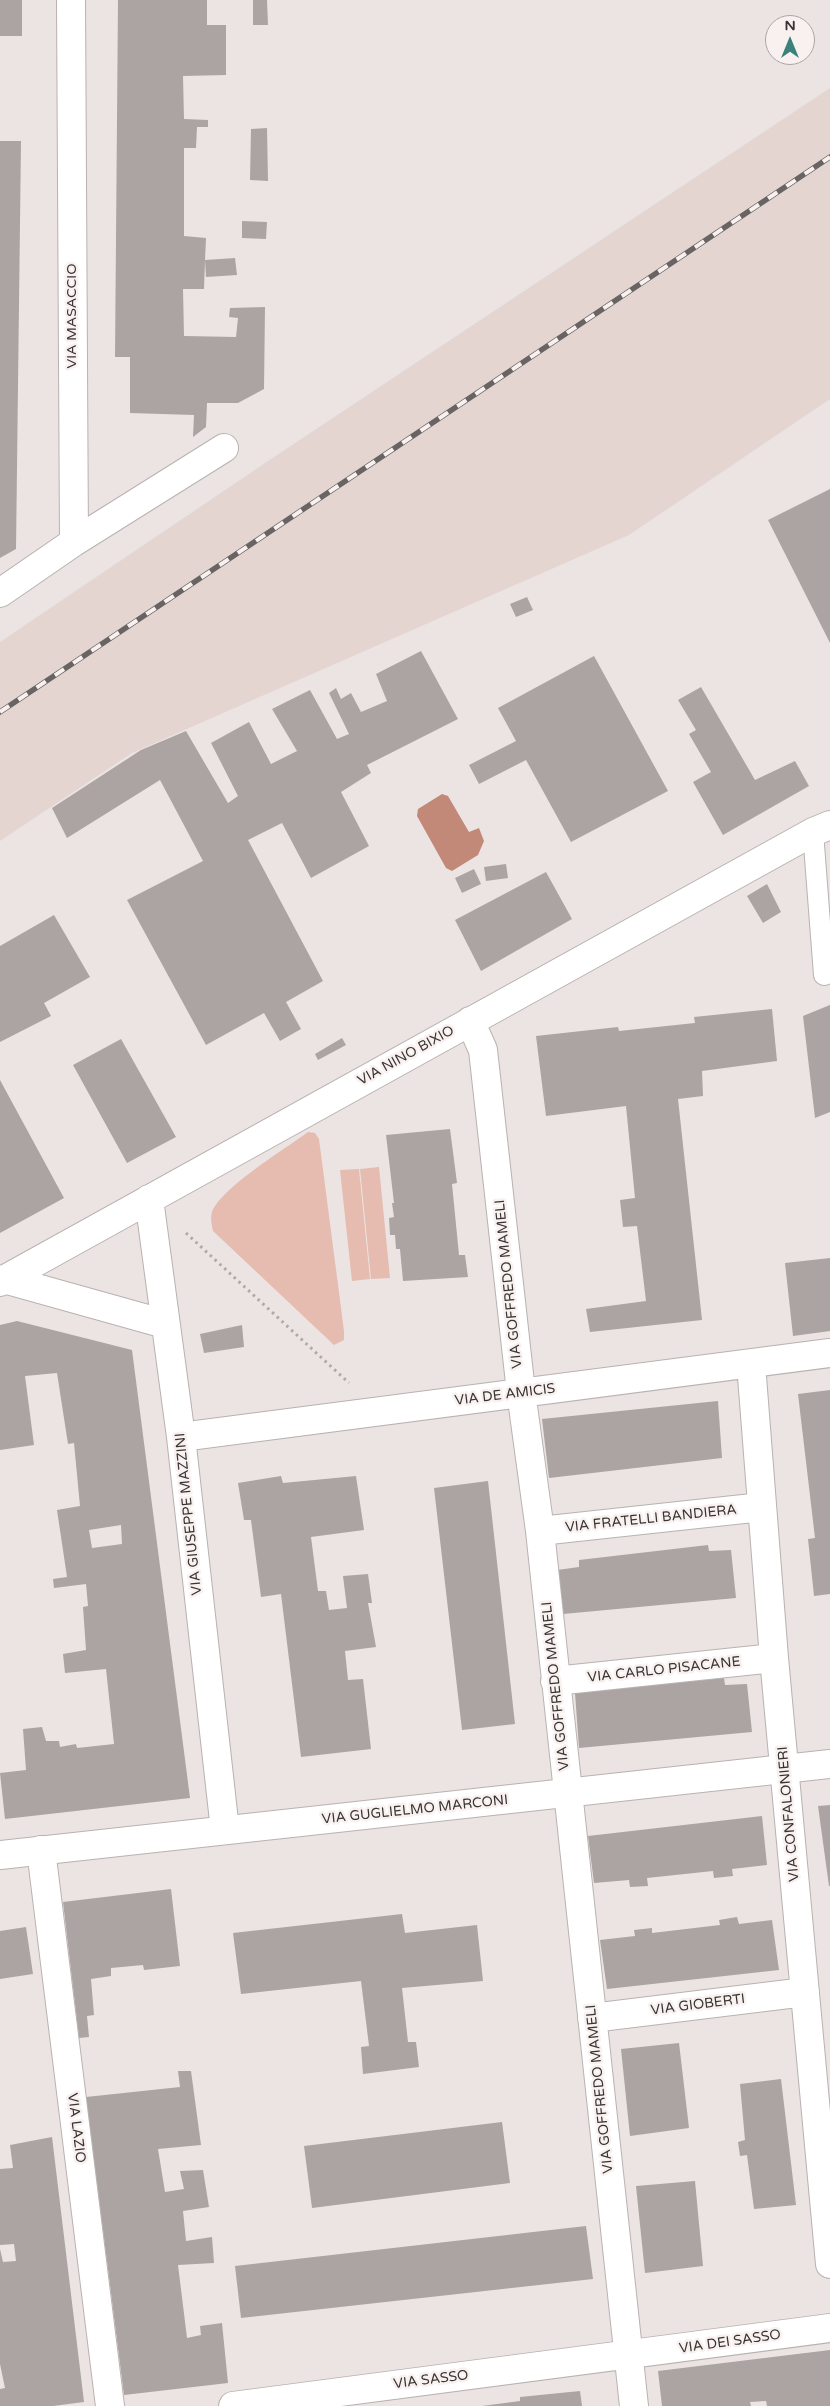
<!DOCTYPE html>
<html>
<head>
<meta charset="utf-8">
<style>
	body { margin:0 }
	#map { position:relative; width:830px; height:2406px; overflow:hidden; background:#ebe4e2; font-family:"Varela Round",sans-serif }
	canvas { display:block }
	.north { position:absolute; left:765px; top:15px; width:50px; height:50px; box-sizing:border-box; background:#f9f1ef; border:1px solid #aba5a4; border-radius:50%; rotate:0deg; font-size:14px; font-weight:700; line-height:20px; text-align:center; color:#373433 }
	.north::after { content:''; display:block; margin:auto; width:18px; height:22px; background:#3a8179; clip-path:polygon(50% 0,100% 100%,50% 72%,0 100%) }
</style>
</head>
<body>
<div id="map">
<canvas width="830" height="2406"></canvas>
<div class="north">N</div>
</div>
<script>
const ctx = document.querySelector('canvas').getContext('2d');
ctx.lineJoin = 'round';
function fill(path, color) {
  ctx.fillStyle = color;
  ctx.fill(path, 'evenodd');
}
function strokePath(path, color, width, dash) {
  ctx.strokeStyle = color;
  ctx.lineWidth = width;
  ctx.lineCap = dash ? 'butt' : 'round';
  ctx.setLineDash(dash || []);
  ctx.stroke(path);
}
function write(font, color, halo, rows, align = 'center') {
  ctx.font = font + ' "Varela Round",sans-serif';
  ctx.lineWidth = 5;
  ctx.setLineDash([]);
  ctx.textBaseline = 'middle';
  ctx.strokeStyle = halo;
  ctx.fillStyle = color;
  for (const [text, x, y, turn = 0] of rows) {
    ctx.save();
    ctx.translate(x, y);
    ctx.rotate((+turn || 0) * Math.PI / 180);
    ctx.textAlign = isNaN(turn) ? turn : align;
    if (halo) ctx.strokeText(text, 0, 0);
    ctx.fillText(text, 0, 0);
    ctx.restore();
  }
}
const built = new Path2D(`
	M830,88V399L629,535L132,753L0,841V642L271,459Z`);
const green = new Path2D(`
	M308,1132L315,1133L319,1139L344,1331V1340L334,1345L213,1231C212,1225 210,1219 212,1212C221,1188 285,1149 308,1132Z
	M379,1167L390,1278L371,1279L360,1169Z
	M359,1169L370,1279L352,1281L340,1170Z`);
const water = new Path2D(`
	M442,794L448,796L469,832L479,828L484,841L478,855L452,871L446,868L417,816L418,809Z`);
const building = new Path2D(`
	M0,0H22V36H0Z
	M118,0H207V25H226V75L183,76L184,119L208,120V127H197L196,148H184V236L206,238L205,260L235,258L237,275L206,277L205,260L204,289H183L184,336L236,337L238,318L229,317L230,308L265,307L264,389L238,403H207L206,427L193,437L194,415L130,413V357H115Z
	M253,0H267L268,25H253Z
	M267,128L268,181L250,180L251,129Z
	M0,141H21L16,549L0,558Z
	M242,221L267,222L266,239L242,238Z
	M830,489V643L768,520Z
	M527,597L533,610L516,617L510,604Z
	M421,651L458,719L367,765L371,773L341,792L369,846L311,878L282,823L248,840L323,981L286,1002L301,1029L280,1041L264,1013L206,1045L127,900L203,861L160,780L67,838L52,808L141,750L186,731L228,803L238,796L211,743L249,722L271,764L297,751L272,709L310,690L337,739L349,734L329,693L336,688L341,699L351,693L361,712L387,701L376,674Z
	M594,656L668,791L571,842L526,760L479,784L469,765L516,741L498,708Z
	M701,687L755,780L795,761L809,786L723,835L693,782L711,772L689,734L696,730L678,700Z
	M506,864L508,878L486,881L484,867Z
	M474,869L481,884L462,893L455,878Z
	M546,872L572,919L481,971L455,920Z
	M767,884L781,912L763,923L747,896Z
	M54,915L90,977L44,1003L51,1016L0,1042V946Z
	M830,1005V1112L815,1118L803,1016Z
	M772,1009L777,1061L702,1071L703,1096L678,1099L702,1320L590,1332L586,1309L646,1301L637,1226L623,1227L620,1200L635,1198L626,1106L546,1116L536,1036L618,1027L619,1031L695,1023L694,1017Z
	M342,1038L346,1045L318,1060L315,1054Z
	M121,1039L176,1137L127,1163L73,1065Z
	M0,1080L64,1198L0,1233Z
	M450,1129L457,1183L452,1184L459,1255H465L468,1277L403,1281L400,1249H396L395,1235H390L389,1218L394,1217L392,1203H394L386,1135Z
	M830,1258V1331L793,1336L785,1263Z
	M17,1321L132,1350L190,1798L5,1819L0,1773L26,1770L23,1729L42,1727L46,1741H59L60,1747L76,1744L77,1748L114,1744L106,1669L65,1673L63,1654L86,1650L83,1607L88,1606L86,1584L54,1588L53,1579L67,1577L57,1510L80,1506L74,1443L68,1444L57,1373L25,1376L34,1445L0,1450V1325ZM121,1525L122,1544L92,1548L89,1530Z
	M242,1325L244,1347L204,1353L200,1334Z
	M830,1390V1594L814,1596L808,1539L815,1538L798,1394Z
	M718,1401L722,1458L549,1478L542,1419Z
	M281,1476L283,1483L356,1476L364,1530L311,1537L318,1591H326L329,1610L347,1608L343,1576L368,1574L372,1603H368L376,1647L345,1651L348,1680L363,1679L371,1749L301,1757L281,1594L261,1597L251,1520H244L238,1483Z
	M488,1481L515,1724L462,1730L434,1488Z
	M708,1545L709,1551L731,1550L736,1598L563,1614L557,1570L579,1567V1560Z
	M724,1678L725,1685L747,1684L752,1732L579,1748L575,1693Z
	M830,1805V1886H829L818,1806Z
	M762,1816L767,1865L732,1869L733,1876L714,1878L713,1871L647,1878L648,1886L630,1887L629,1880L594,1883L588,1836Z
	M171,1889L180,1966L144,1970L143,1965L111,1968V1976L91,1979L94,2015L87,2016L89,2037L79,2038L63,1902Z
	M402,1914L405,1933L477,1925L483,1981L402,1988L408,2042H416L419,2067L363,2074L361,2047L369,2046L361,1981L241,1994L233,1933Z
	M737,1917L739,1924L772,1920L779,1970L607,1989L600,1940L635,1936L634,1930L652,1928V1933L720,1925L719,1920Z
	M26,1927L33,1974L0,1979V1931Z
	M679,2043L689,2128L630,2136L621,2049Z
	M178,2071H191L201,2145L158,2149L165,2192L184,2189L180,2171L203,2170L209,2207L183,2211L186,2241L212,2237L214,2263L178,2265L187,2338L201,2335L200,2326L222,2323L228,2383L124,2395L86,2097L180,2087Z
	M781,2079L796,2205L754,2209L747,2155L740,2156L738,2142L745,2140L740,2084Z
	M502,2122L510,2183L312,2208L304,2146Z
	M52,2137L84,2402L53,2406H0V2389L5,2388L0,2364V2249L3,2262L16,2261L14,2244L0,2245V2169L13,2168L10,2145Z
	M695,2181L703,2266L645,2273L636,2186Z
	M586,2226L593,2279L241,2318L235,2266Z
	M830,2350V2406H767L766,2401L750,2402L751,2406H662L658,2371Z
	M580,2391L582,2406H482L520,2401V2397Z`);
const path = new Path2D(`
	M186,1233L349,1383`);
const service = new Path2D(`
	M813,832L824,975L830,973`);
const minor = new Path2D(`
	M74,542L224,448
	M0,593L74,542L71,0
	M470,1021L483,1050L521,1392L540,1531L634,2406
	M149,1199L181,1437L225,1830
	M4,1279L165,1324
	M0,1282L813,832L830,825
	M751,1364L774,1658L830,2264
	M181,1437L830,1353
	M540,1531L762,1507
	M555,1681L774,1658
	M41,1850L110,2406
	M592,2018L805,1992
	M233,2406L830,2328`);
const secondary = new Path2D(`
	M0,1855L830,1764`);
const rail = new Path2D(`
	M0,712L830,157`);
const streetNames = [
	["VIA MASACCIO",72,316,-90],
	["VIA NINO BIXIO",406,1056,-29],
	["VIA GOFFREDO MAMELI",509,1284,-96],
	["VIA DE AMICIS",505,1395,-7],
	["VIA GIUSEPPE MAZZINI",189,1514,-96],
	["VIA FRATELLI BANDIERA",651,1519,-6],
	["VIA CARLO PISACANE",664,1670,-6],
	["VIA GOFFREDO MAMELI",556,1686,-96],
	["VIA GUGLIELMO MARCONI",415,1810,-6],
	["VIA CONFALONIERI",789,1814,-95],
	["VIA GIOBERTI",698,2005,-7],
	["VIA GOFFREDO MAMELI",600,2089,-96],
	["VIA LAZIO",76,2128,83],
	["VIA DEI SASSO",730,2342,-8],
	["VIA SASSO",431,2380,-7]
];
fill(built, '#e5d5d1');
fill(green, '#e6bbb0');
fill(water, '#c28979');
fill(building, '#aba4a2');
strokePath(service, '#b9b2b0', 22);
strokePath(minor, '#b9b2b0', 30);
strokePath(secondary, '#b9b2b0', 30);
strokePath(path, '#afa9a7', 3, [2.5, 4]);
strokePath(service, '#fff', 20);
strokePath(minor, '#fff', 28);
strokePath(secondary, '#fff', 28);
strokePath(rail, '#686463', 5.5);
strokePath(rail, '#f9f1ef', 4, [11]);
write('14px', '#373433', '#f9f1ef', streetNames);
</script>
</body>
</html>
